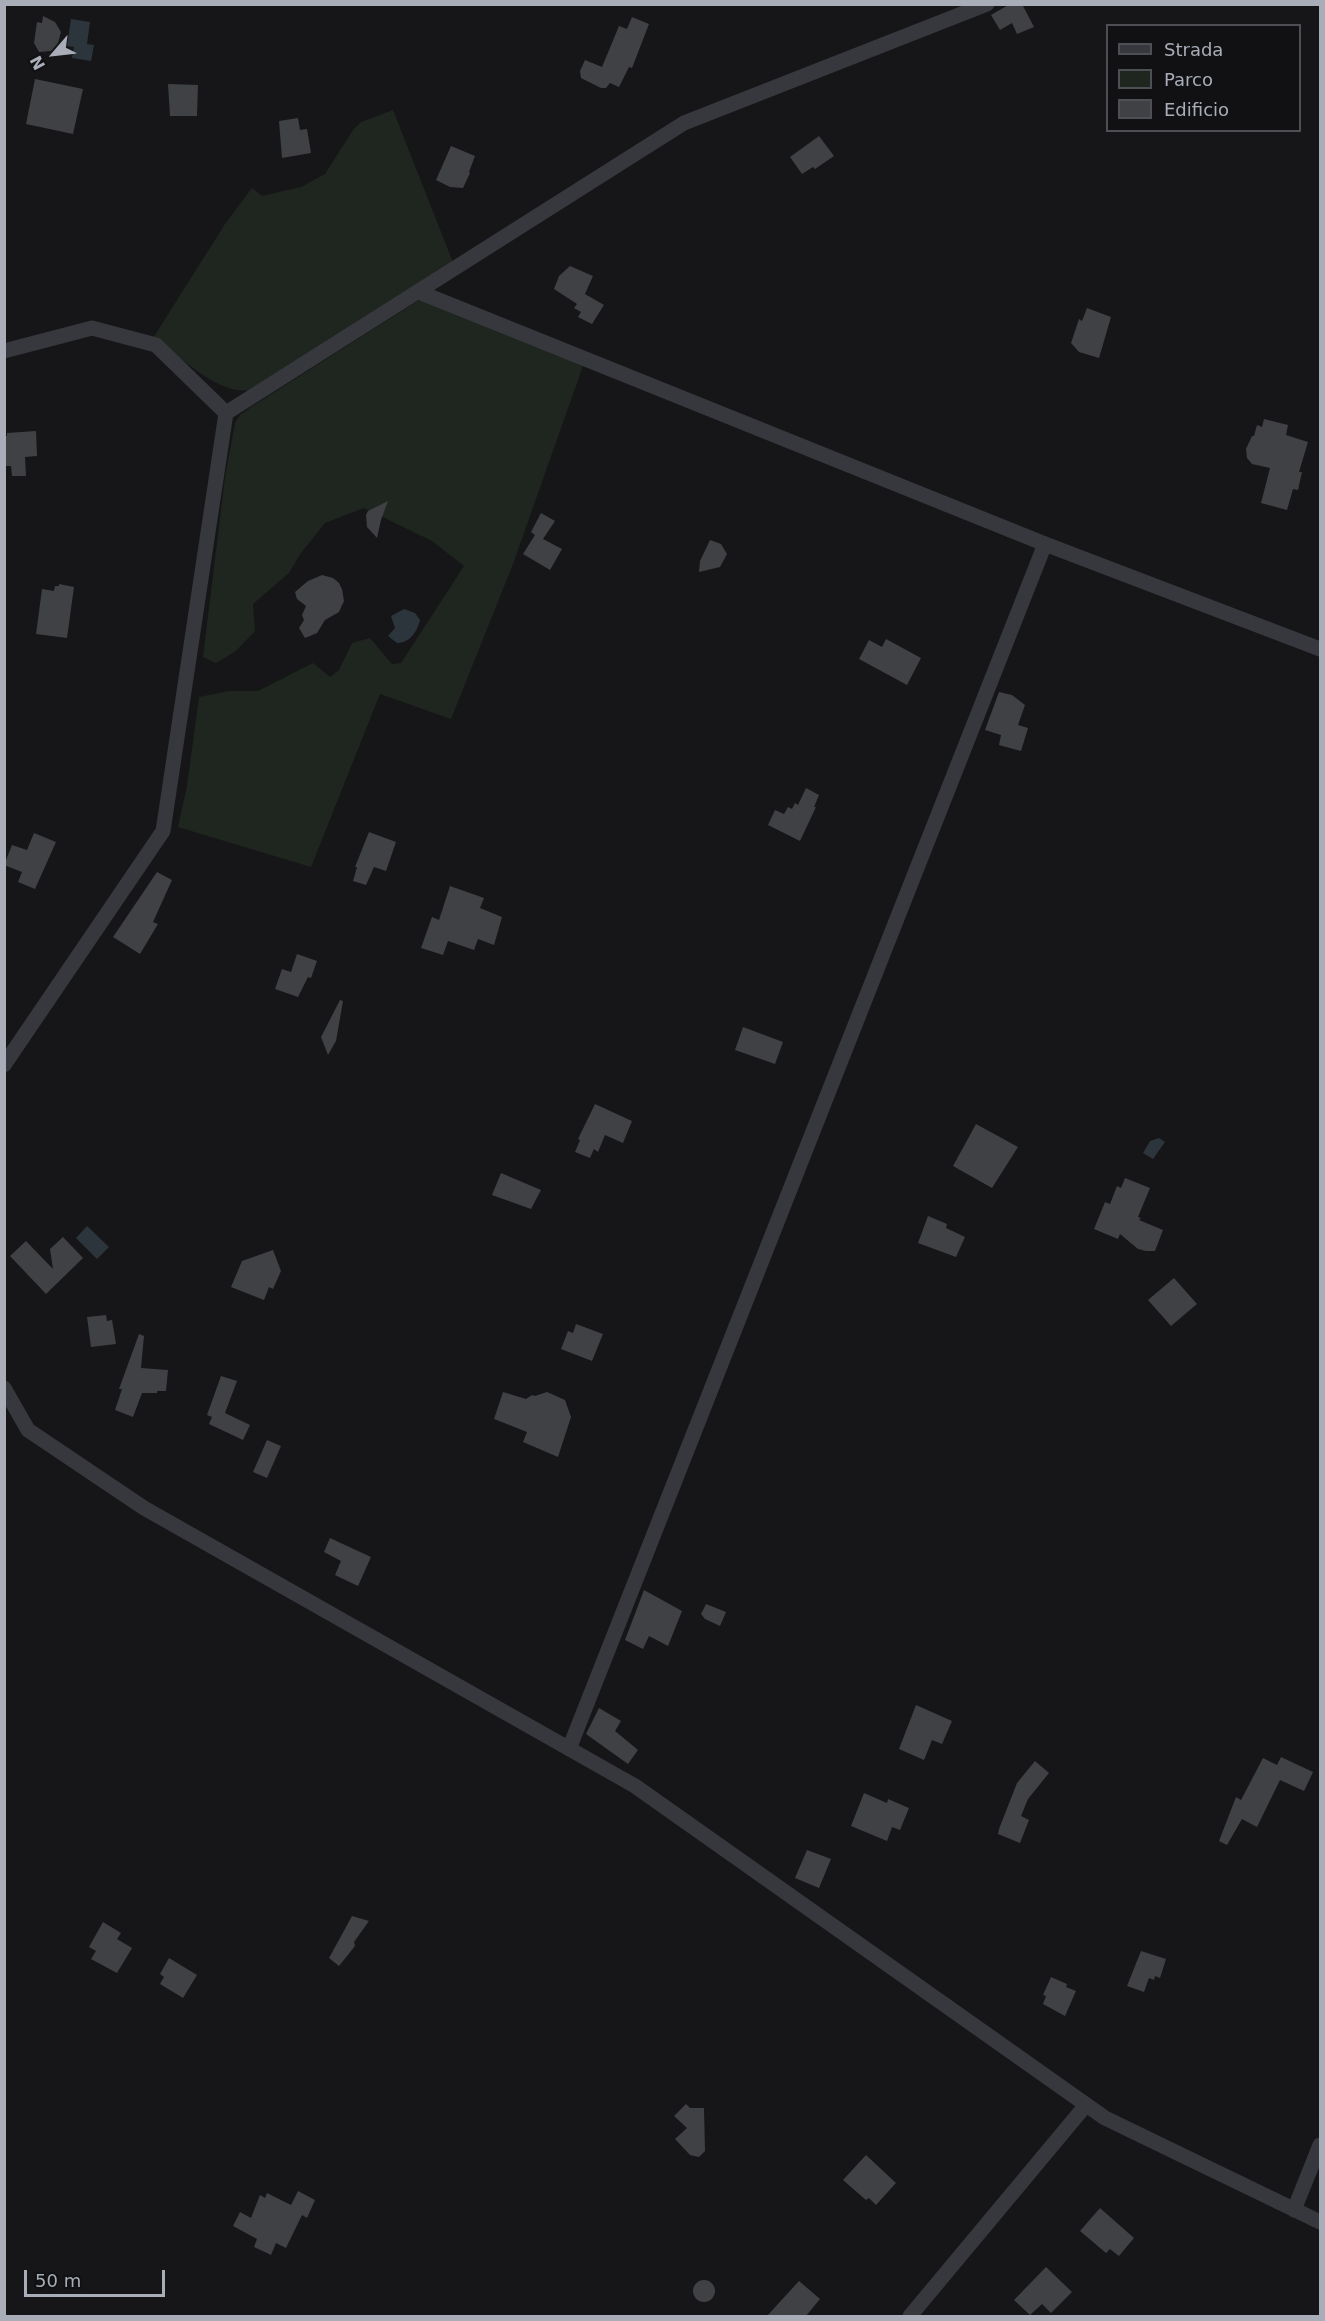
<!DOCTYPE html>
<html>
<head>
<meta charset="utf-8">
<style>
	body { margin:0 }
	#map { position:relative; width:1325px; height:2321px; overflow:hidden; background:#161618; font-family:"DejaVu Sans",sans-serif }
	canvas { display:block }
	.frame { position:absolute; inset:0; border:6px solid #a8adb8; pointer-events:none }
	.legend { position:absolute; left:1106px; top:24px; width:195px; height:108px; box-sizing:border-box; background:#111113; border:2px solid #4d4f55; margin:0; padding:8px 10px; list-style:none; font-size:18px; color:#a8adb8 }
	.legend li { display:flex; align-items:center; gap:12px; height:30px }
	.legend b { width:30px; border:2px solid #4d4f55 }
	.north { position:absolute; left:24px; top:24px; width:60px; height:60px; -webkit-text-stroke:4px #111113; paint-order:stroke; rotate:242deg; font-size:16px; font-weight:700; line-height:24px; text-align:center; color:#a8adb8 }
	.north::after { content:''; display:block; margin:auto; width:21px; height:27px; background:#a8adb8; clip-path:polygon(50% 0,100% 100%,50% 72%,0 100%) }
	.scale { position:absolute; left:24px; top:2270px; width:141px; height:27px; box-sizing:border-box; border:3px solid #a8adb8; border-top:0; padding-left:8px; font-size:18px; line-height:21px; white-space:nowrap; color:#a8adb8; -webkit-text-stroke:4px #111113; paint-order:stroke }
</style>
</head>
<body>
<div id="map">
<canvas width="1325" height="2321"></canvas>
<div class="frame"></div>
<ul class="legend">
<li><b style="height:8px;background:#37383d"></b>Strada</li>
<li><b style="height:16px;background:#1e261f"></b>Parco</li>
<li><b style="height:16px;background:#404145"></b>Edificio</li>
</ul>
<div class="north">N</div>
<div class="scale">50 m</div>
</div>
<script>
const ctx = document.querySelector('canvas').getContext('2d');
ctx.lineJoin = 'round';
function fill(path, color) {
  ctx.fillStyle = color;
  ctx.fill(path, 'evenodd');
}
function strokePath(path, color, width, dash) {
  ctx.strokeStyle = color;
  ctx.lineWidth = width;
  ctx.lineCap = dash ? 'butt' : 'round';
  ctx.setLineDash(dash || []);
  ctx.stroke(path);
}
const green = new Path2D(`
	M393,110L454,265L250,390C216,396 179,352 150,338L155,335L225,224L252,188L262,196L301,187L325,174L353,130L361,122Z
	M419,300H424L584,363L513,564L451,719L380,694L311,867L178,827L187,786L199,697L229,691H258L313,663L330,677L339,670L352,643L370,638L392,664L401,663L464,566L432,541L364,508L325,523L301,553L289,573L253,604L255,631L236,651L216,663L203,657L225,477L235,423L240,415L251,407Z`);
const water = new Path2D(`
	M71,19L90,22L87,44L94,45L91,61L72,58L74,47L67,46Z
	M404,609L415,613L420,620C417,632 410,643 397,643L388,636L395,628L391,616Z
	M1159,1138L1165,1142L1153,1159L1143,1153L1150,1141Z
	M87,1226L109,1247L97,1259L76,1238Z`);
const building = new Path2D(`
	M1010,4H1022L1034,27L1017,34L1012,23L1000,30L991,15Z
	M43,16L55,22L61,32L58,43L51,51L39,52L34,43L37,22L42,23Z
	M632,17L649,24L632,68L629,67L619,87L610,83L606,88H601L581,78L580,71L585,60L602,67L619,26L627,29Z
	M35,79L83,89L73,134L26,124Z
	M168,84L198,85L197,116H170Z
	M298,118L300,130L307,129L311,153L282,158L279,121Z
	M819,136L834,156L815,169L813,167L802,174L790,157Z
	M451,146L475,156L469,172L470,173L463,188L450,187L436,180Z
	M570,266L593,276L585,294L604,305L592,324L578,317L581,312L574,308L577,304L554,289L559,276Z
	M1087,308L1111,317L1099,358L1079,352L1071,343L1079,319L1082,321Z
	M1264,419L1288,425L1286,435L1308,442L1299,472H1302L1298,490L1293,489L1287,510L1261,503L1270,468L1252,464L1247,458L1246,449L1252,436H1254L1257,425L1262,427Z
	M36,431L37,456L25,457L26,476H12L11,466H4V436H7V433Z
	M388,501L381,520L377,538L367,527L366,515L368,511Z
	M541,513L555,521L543,539L562,549L550,570L523,554L535,535L531,532Z
	M710,540L721,544L727,554L720,567L699,572L700,561Z
	M322,575L333,578L339,583L342,589L344,601L339,612L325,620L317,633L305,638L299,628L304,620L302,615L306,606L297,599L295,592L308,581Z
	M59,584L74,587L67,638L36,634L42,589L54,591L55,586H59Z
	M886,639L921,658L907,685L859,659L869,640L882,647Z
	M999,692L1012,695L1025,705L1018,725L1028,728L1021,751L999,745L1001,735L985,730Z
	M806,788L819,795L814,807H816L800,841L768,825L775,810L784,814L788,807L792,809L795,803L798,805Z
	M369,832L396,842L386,871L374,867L366,885L353,881L357,867H355Z
	M34,833L56,842L35,889L18,882L22,872L4,865L12,845L27,850Z
	M157,872L172,880L153,922L158,924L140,954L113,937Z
	M450,886L484,898L480,908L502,917L494,945L478,939L474,950L448,941L443,955L421,948L432,917L439,920Z
	M297,954L317,961L311,978L308,977L298,997L275,989L282,969L291,972Z
	M340,1000L343,1001L336,1041L328,1055L321,1037Z
	M743,1027L783,1042L775,1064L735,1050Z
	M595,1104L632,1121L623,1143L605,1135L598,1152L594,1149L590,1158L575,1152L580,1140L578,1139Z
	M976,1124L1018,1147L992,1188L953,1166Z
	M501,1173L541,1190L531,1209L492,1195Z
	M1125,1178L1150,1188L1138,1217L1141,1218L1139,1220L1163,1230L1155,1251H1146L1138,1249L1120,1234L1118,1239L1094,1229L1105,1202L1110,1204L1117,1186L1121,1188Z
	M928,1216L947,1224L946,1228L965,1237L956,1257L918,1243Z
	M63,1237L83,1258L46,1294L10,1256L26,1241L53,1269L50,1249Z
	M273,1250L281,1271L273,1289L269,1287L264,1300L231,1287L242,1261Z
	M1174,1278L1197,1304L1171,1326L1148,1300Z
	M106,1315L107,1321L112,1320L116,1344L91,1347L87,1317Z
	M576,1324L603,1334L592,1361L561,1349L568,1331L573,1333Z
	M139,1334L144,1336L141,1368L168,1370L166,1391H157V1393H142L133,1417L115,1410L122,1389H119Z
	M221,1376L237,1381L225,1413L250,1425L243,1440L209,1424L212,1417L207,1415Z
	M503,1392L526,1399L532,1395L535,1396L547,1392L565,1400L571,1417L558,1457L523,1442L527,1432L494,1419Z
	M267,1440L281,1446L267,1478L253,1472Z
	M330,1538L371,1557L358,1586L335,1575L341,1561L324,1552Z
	M644,1590L682,1611L668,1646L649,1636L643,1649L625,1640Z
	M706,1604L726,1612L720,1626L705,1619L701,1614Z
	M916,1705L952,1721L942,1744L932,1740L924,1760L899,1749Z
	M599,1708L621,1721L615,1731L638,1750L628,1764L586,1734Z
	M1281,1757L1313,1772L1304,1791L1280,1780L1257,1827L1242,1819L1227,1845L1219,1841L1236,1797L1241,1800L1263,1758L1277,1765Z
	M1035,1761L1049,1773L1028,1799L1021,1816L1029,1820L1020,1843L998,1834L999,1829L1017,1783Z
	M864,1793L887,1803L888,1799L909,1808L900,1830L892,1827L887,1841L851,1826Z
	M807,1850L831,1859L819,1888L795,1878Z
	M352,1916L369,1921L354,1942L355,1946L339,1966L329,1958Z
	M103,1922L121,1933L117,1939L132,1948L117,1973L91,1959L96,1951L89,1947Z
	M1141,1951L1166,1959L1160,1978L1155,1976L1154,1980L1149,1978L1144,1992L1127,1986Z
	M169,1958L197,1975L183,1998L160,1984L164,1977L160,1974Z
	M1051,1977L1067,1984L1066,1987L1076,1991L1065,2016L1043,2004L1046,1996L1043,1995Z
	M686,2104L690,2108H704L705,2151L699,2157L690,2155L675,2139L687,2128L674,2116Z
	M866,2155L896,2183L876,2205L869,2198L866,2200L843,2180Z
	M298,2191L315,2200L307,2218L302,2215L286,2248L276,2243L271,2255L254,2247L257,2239L233,2226L240,2212L251,2218L260,2195L265,2198L267,2193L291,2205Z
	M1100,2208L1134,2238L1119,2256L1110,2249L1106,2253L1080,2231Z
	M1046,2267L1072,2292L1051,2313L1042,2304L1030,2315L1014,2300Z
	M693 2291a11 11 0 1 1 22 0a11 11 0 1 1-22 0Z
	M799,2281L820,2299L806,2316H767Z`);
const street = new Path2D(`
	M419,292L1045,544L1320,649
	M4,351L92,328L156,345L226,413L163,831L4,1065
	M226,413L684,123L987,4
	M4,1388L28,1430L144,1508L635,1786L1105,2118L1320,2222
	M569,1749L1045,544
	M1294,2210L1320,2145
	M910,2316L1086,2105`);
fill(green, '#1e261f');
fill(water, '#2c353c');
fill(building, '#404145');
strokePath(street, '#37383d', 15);
</script>
</body>
</html>
